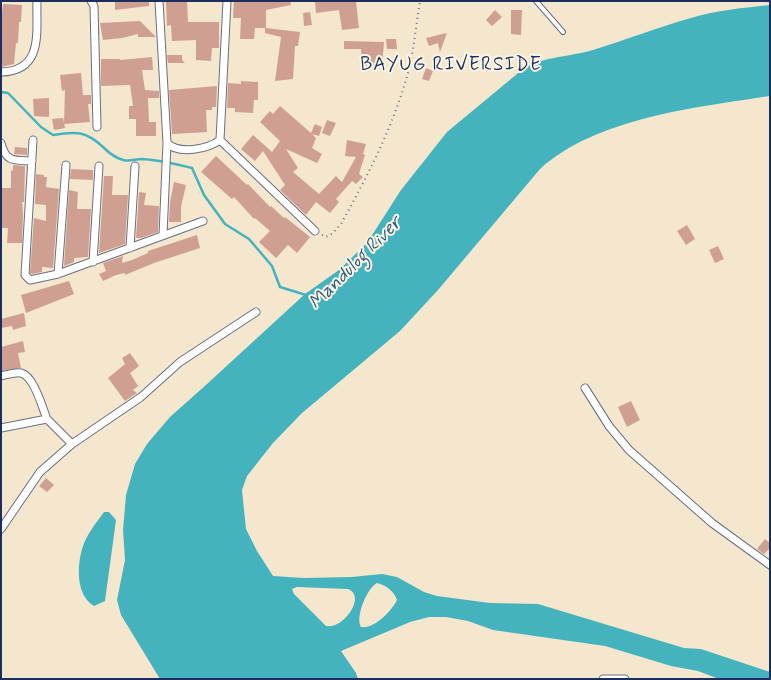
<!DOCTYPE html>
<html>
<head>
<meta charset="utf-8">
<style>
	body { margin:0 }
	#map { position:relative; width:771px; height:680px; overflow:hidden; background:#f4e7cd; font-family:Mynerve,sans-serif }
	canvas { display:block }
	.frame { position:absolute; inset:0; border:2px solid #1b2f5e; pointer-events:none }
</style>
</head>
<body>
<div id="map">
<canvas width="771" height="680"></canvas>
<div class="frame"></div>
</div>
<script>
const ctx = document.querySelector('canvas').getContext('2d');
ctx.lineJoin = 'round';
function fill(path, color) {
  ctx.fillStyle = color;
  ctx.fill(path, 'evenodd');
}
function strokePath(path, color, width, dash) {
  ctx.strokeStyle = color;
  ctx.lineWidth = width;
  ctx.lineCap = dash ? 'butt' : 'round';
  ctx.setLineDash(dash || []);
  ctx.stroke(path);
}
function write(font, color, halo, rows, align = 'center') {
  ctx.font = font + ' Mynerve,sans-serif';
  ctx.lineWidth = 4;
  ctx.setLineDash([]);
  ctx.textBaseline = 'middle';
  ctx.strokeStyle = halo;
  ctx.fillStyle = color;
  for (const [text, x, y, turn = 0] of rows) {
    ctx.save();
    ctx.translate(x, y);
    ctx.rotate((+turn || 0) * Math.PI / 180);
    ctx.textAlign = isNaN(turn) ? turn : align;
    if (halo) ctx.strokeText(text, 0, 0);
    ctx.fillText(text, 0, 0);
    ctx.restore();
  }
}
const water = new Path2D(`
	M770,5V96C697,107 596,118 540,169L438,290L400,331L302,413L273,443L247,476L242,490L246,529L257,551L273,576L303,578L352,577L382,574L397,577L424,592L437,596L490,603L538,604L684,648L701,649L770,672V679H719L698,671L671,666L605,646L493,630L468,621L446,617H429L410,622L341,651L356,673L358,679H160L121,615L117,600L125,560L123,530L126,495L135,464L147,444L170,417L207,384L305,294L339,270L367,243L401,190L447,132L523,69C545,56 569,57 593,50C626,40 658,27 691,18C717,10 743,8 770,5ZM377,583C386,585 394,591 397,600C391,612 374,629 361,627C355,617 367,588 377,583ZM297,587L348,589C367,596 343,630 326,626L294,594L292,589Z
	M104,512H109L116,520L105,601L94,606C76,595 77,567 82,549C86,535 96,523 104,512Z`);
const stream = new Path2D(`
	M1,92L8,93L41,127L53,135C76,131 86,131 103,147C108,152 116,158 123,160C128,162 136,159 142,159C159,160 176,164 192,168L204,195L225,224L249,239L272,266L280,287L306,295`);
const building = new Path2D(`
	M115,1H149V6L115,10Z
	M166,1H187L188,22H219V48H212L211,61L196,60V40L172,41L171,25L167,26Z
	M234,1H290L291,5L266,10V28L300,32L298,46H295L293,79L275,81L281,37L265,33V28H255L254,39H240L241,18H233Z
	M315,1H356L359,28L342,30L339,10L316,13Z
	M3,4L22,5L21,22H19L18,43H16L14,64L1,67V23Z
	M495,10L502,17L492,26L486,20Z
	M511,10H522L521,35L511,34Z
	M310,12L312,25L304,26L303,13Z
	M140,21L156,37H138V34L122,38L103,40L100,23Z
	M447,33L440,52L438,43L429,46L426,38Z
	M386,39H396L397,49H387Z
	M344,41L384,42L382,66H362L361,49H344Z
	M167,55H182V60L185,63H168Z
	M152,57L153,70H142L145,90L159,91V98H148L149,122H156V136H136V119H129V106H133L130,85L101,86V59H120V60Z
	M426,68L433,71L429,81L422,79Z
	M81,73L83,95H91V104H88L90,122L64,124L65,90L62,91L60,75Z
	M241,81L258,82V100H254L253,113L235,112V108H227L228,83L241,84Z
	M217,86L216,107H212V110H206L207,132L172,134L169,90Z
	M49,98V117L34,116L33,99Z
	M280,106L311,133L315,124L322,127L319,136L312,134L316,138L312,148L322,154L317,163L286,149L298,168L293,172L319,194L336,176L342,182L356,157L345,156L347,140L366,144L363,154L365,155L359,174L363,177L356,184L352,181L336,199L339,202L330,213L316,202L306,215L280,190L285,185L263,151L255,161L241,149L253,135L272,152L280,141L260,122L270,111L273,114Z
	M63,118L65,128L54,130L52,119Z
	M327,120L336,123L330,136L322,133Z
	M15,147L27,148V155L14,154Z
	M216,156L247,185L248,184L270,207L271,206L284,218L285,217L310,237L297,253L288,245L276,258L259,242L270,231L255,218L254,219L234,197L232,199L201,172Z
	M13,165L25,166L24,202H22L23,214L22,243H7L8,228H1V188H11V170L13,171Z
	M71,169L93,170V180L70,179Z
	M36,174L44,175V177H47L46,187L59,189L53,268L42,267V272L32,274L30,273L34,218L46,221V205L35,204Z
	M104,176H113L112,195H128L125,244L99,253Z
	M174,182L186,185L181,207V222H169L170,202Z
	M69,190L78,192L77,209H91L88,257L74,258V262L64,266Z
	M139,192L146,193L144,205L159,206L158,232L141,238H136Z
	M687,225L695,239L686,245L677,231Z
	M197,235L200,248L154,263L125,275V273L116,275L103,281L99,274L106,271L103,263L123,256L122,263L132,260L148,253V251Z
	M718,246L724,259L715,263L709,250Z
	M69,281L74,294L26,313L21,295Z
	M24,313L26,326L13,330L12,326L1,328V319Z
	M23,341L25,352L18,353L21,368L1,371V347Z
	M130,353L139,366L130,373L138,386L133,390L137,393L125,401L108,378L125,364L122,358Z
	M631,401L640,420L627,427L618,407Z
	M46,478L54,485L47,492L39,486Z
	M765,539L770,543V548L764,554L757,549Z`);
const path = new Path2D(`
	M322,235L326,237L333,233L341,224C368,175 393,127 408,73C414,50 416,25 420,1`);
const lane = new Path2D(`
	M536,1L563,32`);
const street = new Path2D(`
	M91,1L94,6L97,127
	M159,1L167,143C179,155 208,149 220,140
	M227,1L220,140L315,231
	M1,72C44,71 36,32 37,1
	M33,140L25,275L30,280L58,274L203,221
	M1,143C6,163 15,160 32,161
	M163,235L167,143
	M130,248L135,166
	M93,262L99,166
	M58,274L66,165
	M1,376C7,375 14,372 21,373C34,376 42,407 47,419
	M585,388L609,426L629,450L712,523L770,565
	M1,428L47,419L72,444
	M1,529L40,472L72,444L141,397L180,362L256,312
	M603,679H625`);
const neighbourhoodNames = [
	["BAYUG RIVERSIDE",451,66]
];
const waterNames = [
	["Mandulog River",356,264,-45]
];
fill(water, '#44b3be');
strokePath(stream, '#44b3be', 2.5);
fill(building, '#cfa092');
strokePath(lane, '#676f85', 6);
strokePath(street, '#676f85', 9);
strokePath(path, '#676f85', 2, [1, 4]);
strokePath(lane, '#fff', 4);
strokePath(street, '#fff', 7);
ctx.letterSpacing = '1px';
write('19px', '#1b2f5e', '#fcf5e5', neighbourhoodNames);
ctx.letterSpacing = '0px';
write('italic 19px', '#295d80', '#fcf5e5', waterNames);
</script>
</body>
</html>
